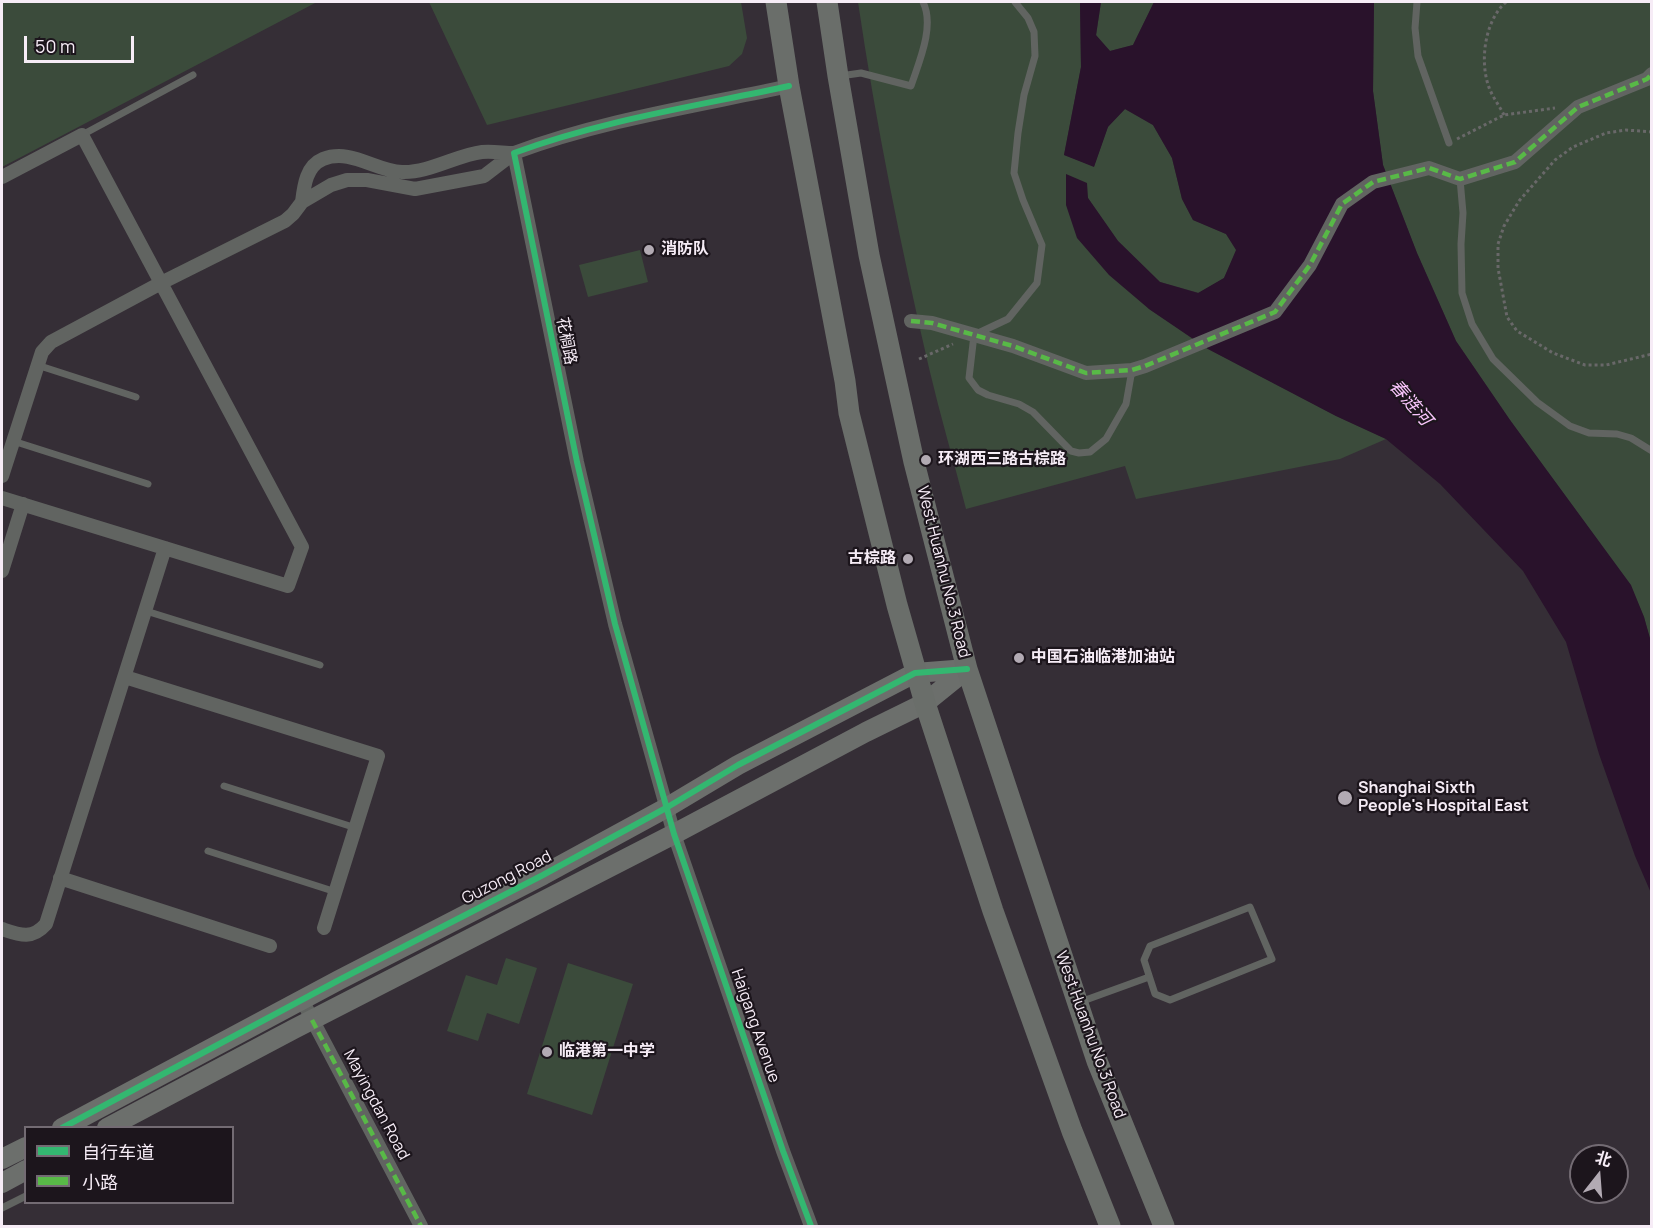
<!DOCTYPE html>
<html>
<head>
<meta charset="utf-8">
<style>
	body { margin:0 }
	#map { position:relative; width:1653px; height:1228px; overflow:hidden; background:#352e36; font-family:Manrope,"Noto Sans SC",sans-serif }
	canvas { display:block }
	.frame { position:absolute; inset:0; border:3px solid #f6ecf6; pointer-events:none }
	.legend { position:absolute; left:24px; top:1126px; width:210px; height:78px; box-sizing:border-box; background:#1c151c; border:2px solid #736b73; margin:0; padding:8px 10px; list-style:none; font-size:18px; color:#f6ecf6 }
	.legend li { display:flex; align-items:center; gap:12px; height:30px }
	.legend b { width:30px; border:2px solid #736b73 }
	.north { position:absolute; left:1569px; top:1144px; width:60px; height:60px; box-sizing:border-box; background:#1c151c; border:2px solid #736b73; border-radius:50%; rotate:17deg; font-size:16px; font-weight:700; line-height:24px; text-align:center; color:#f6ecf6 }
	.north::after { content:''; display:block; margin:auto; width:21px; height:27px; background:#b2aab3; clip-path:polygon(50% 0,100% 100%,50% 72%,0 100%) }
	.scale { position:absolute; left:24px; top:36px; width:110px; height:27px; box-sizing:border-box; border:3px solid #f6ecf6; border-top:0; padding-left:8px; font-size:18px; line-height:21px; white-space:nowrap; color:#f6ecf6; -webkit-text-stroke:4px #1c151c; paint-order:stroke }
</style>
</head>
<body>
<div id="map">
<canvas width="1653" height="1228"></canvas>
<div class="frame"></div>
<ul class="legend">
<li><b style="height:8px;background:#33b770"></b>自行车道</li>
<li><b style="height:8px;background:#58b947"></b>小路</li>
</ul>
<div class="north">北</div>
<div class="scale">50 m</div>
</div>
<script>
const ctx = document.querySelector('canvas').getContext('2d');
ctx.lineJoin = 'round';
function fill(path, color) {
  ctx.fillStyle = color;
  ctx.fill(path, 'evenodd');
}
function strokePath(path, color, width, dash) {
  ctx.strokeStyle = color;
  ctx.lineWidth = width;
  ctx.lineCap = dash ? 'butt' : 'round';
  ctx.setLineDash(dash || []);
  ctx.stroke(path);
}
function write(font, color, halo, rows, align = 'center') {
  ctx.font = font + ' Manrope,"Noto Sans SC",sans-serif';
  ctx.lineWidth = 4.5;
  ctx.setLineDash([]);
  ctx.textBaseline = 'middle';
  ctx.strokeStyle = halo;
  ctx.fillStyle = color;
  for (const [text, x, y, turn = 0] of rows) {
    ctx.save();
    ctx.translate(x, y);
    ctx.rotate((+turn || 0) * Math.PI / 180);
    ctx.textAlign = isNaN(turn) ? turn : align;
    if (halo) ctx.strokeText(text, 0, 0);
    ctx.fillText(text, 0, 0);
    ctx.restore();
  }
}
const green = new Path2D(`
	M2,2H317L2,167Z
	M429,2H741L747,38L742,54L729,66L487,125Z
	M858,2H1080L1081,67L1064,155L1094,166L1108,126L1125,109L1153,125L1172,158L1182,199L1193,220L1226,234L1237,250L1224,278L1199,293L1160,282L1118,241L1088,198L1066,175L1149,309L1208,349L1336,416L1386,439L1340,459L1136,499L1125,466L966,509C954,462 940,415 929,368C901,247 876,125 858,2Z
	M1101,2H1154L1133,45L1110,51L1096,36Z
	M1374,2H1651V645L1644,617L1630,585L1510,420L1456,341L1417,253L1383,165L1373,91Z
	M640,250L648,282L588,297L579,265Z
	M506,958L537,968L519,1024L487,1013L478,1041L447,1031L466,975L497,985Z
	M568,963L633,984L592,1115L527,1094Z`);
const water = new Path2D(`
	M1080,2H1101L1096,35L1110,51L1133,45L1154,2H1374L1373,91L1383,165L1417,253L1456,341L1510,420L1631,585L1644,617L1652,645L1651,893L1635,856L1599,754L1566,642L1523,571L1440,484L1386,439L1336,416L1208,349L1149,309L1109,275L1077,238L1066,205V174L1087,183L1088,198L1118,241L1160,282L1198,293L1224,278L1236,250L1226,234L1193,220L1182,199L1172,158L1153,125L1125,109L1108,127L1094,167L1064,155L1081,67Z`);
const path = new Path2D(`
	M1504,115C1500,107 1494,99 1490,90C1479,64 1484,21 1506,2
	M1652,132L1626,130L1606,133L1573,147L1555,160L1519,201L1504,226L1498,244V268L1507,317L1517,331L1553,353L1585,365H1606L1652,354
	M1457,139L1504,115L1555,108
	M919,359L953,344`);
const lane = new Path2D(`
	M1015,2L1028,18L1034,32L1035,56L1024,95L1018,133L1014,173L1023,200L1042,245L1037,283L1008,319L974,335L969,378L978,390L988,395L1019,404L1033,412L1071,451L1079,453L1090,452L1106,439L1126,404L1132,370
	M1417,2L1415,28L1418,56L1449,143
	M840,76L861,73L911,86C919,62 935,26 923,2
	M82,135L193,75
	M1460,179L1463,213L1461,244L1462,293L1472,324L1493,359L1537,402L1570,426L1589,433L1617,434L1631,438L1652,451
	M37,365L136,397
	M13,441L148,484
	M146,611L320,665
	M224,786L356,828
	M208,851L336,892
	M1250,907L1272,959L1170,1000L1155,994L1144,960L1150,946Z
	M1080,1002L1149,977
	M2,1208L26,1196`);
const street = new Path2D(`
	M789,86C697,106 603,120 514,153L577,462L615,624L674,834L783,1151L811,1226
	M2,177L82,135L302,547L288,586L2,498
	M302,202C304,186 306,166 323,159C351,148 375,171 402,172C429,173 457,155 482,152C493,151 504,153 514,153
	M911,321L932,323L1013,346L1086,373L1132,370L1145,366L1275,312L1310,265L1342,204L1373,182L1429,168L1460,179L1515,162L1578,107L1647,79L1652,74
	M2,476L42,352L51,342L161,283L285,221L293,214L302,202L331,185L347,180H367L415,189L484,176L514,153
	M2,571L23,504
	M125,677L378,756L324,928
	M60,878L270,946
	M2,929C20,935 32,940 46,924L165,548
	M302,1000L421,1226`);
const secondary = new Path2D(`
	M62,1128L339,980L543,875L666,808L738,765L915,673L967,669
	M107,1128L294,1029L674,834L866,732L925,703L967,669
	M2,1159L26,1147
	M2,1183L26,1170`);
const primary = new Path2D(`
	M776,2L789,86L845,381L849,413L897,605L925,703L993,911L1072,1131L1110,1226
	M827,2L838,76L869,255L914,462L967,669L1097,1061L1164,1226`);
const quiet = new Path2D(`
	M911,321L932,323L1013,346L1086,373L1132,370L1145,366L1275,312L1310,265L1342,204L1373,182L1429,168L1460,179L1515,162L1578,107L1647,79L1652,74
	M312,1020L421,1226`);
const cycleway = new Path2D(`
	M789,86C697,106 603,120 514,153L577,462L615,624L674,834L783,1151L811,1226
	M62,1128L339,980L543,875L666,808L738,765L915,673L967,669`);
const markers = [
	[649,250,6,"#b2aab3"],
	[926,460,6,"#b2aab3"],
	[908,559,6,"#b2aab3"],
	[1019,658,6,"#b2aab3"],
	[1345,798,8,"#b2aab3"],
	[547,1052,6,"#b2aab3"]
];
const poiNames = [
	["消防队",661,250],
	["环湖西三路古棕路",938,460],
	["古棕路",896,559,"right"],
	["中国石油临港加油站",1031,658],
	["Shanghai Sixth",1358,789],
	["People's Hospital East",1358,807],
	["临港第一中学",559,1052]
];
const streetNames = [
	["花榈路",566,341,79],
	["West Huanhu No.3 Road",943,572,76],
	["Guzong Road",507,878,-27],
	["Haigang Avenue",755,1026,71],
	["West Huanhu No.3 Road",1090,1035,70],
	["Mayingdan Road",376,1105,62]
];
const waterNames = [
	["春涟河",1410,403,49]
];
fill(green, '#3b4b3b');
fill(water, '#29122b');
strokePath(path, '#696869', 3, [3, 3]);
strokePath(lane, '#616461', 7);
strokePath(street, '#616461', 14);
strokePath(secondary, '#6c6f6c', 20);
strokePath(primary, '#6a6e6a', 21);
strokePath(quiet, '#58b947', 4.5, [9, 4.5]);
strokePath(cycleway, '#33b770', 6);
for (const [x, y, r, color] of markers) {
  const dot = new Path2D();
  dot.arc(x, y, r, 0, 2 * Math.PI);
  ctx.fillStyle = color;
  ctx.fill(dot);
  strokePath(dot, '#1c151c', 2);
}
write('bold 16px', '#f6ecf6', '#1c151c', poiNames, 'left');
write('16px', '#f6ecf6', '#1c151c', streetNames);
write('italic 18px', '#fac6fd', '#1c151c', waterNames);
</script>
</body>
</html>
